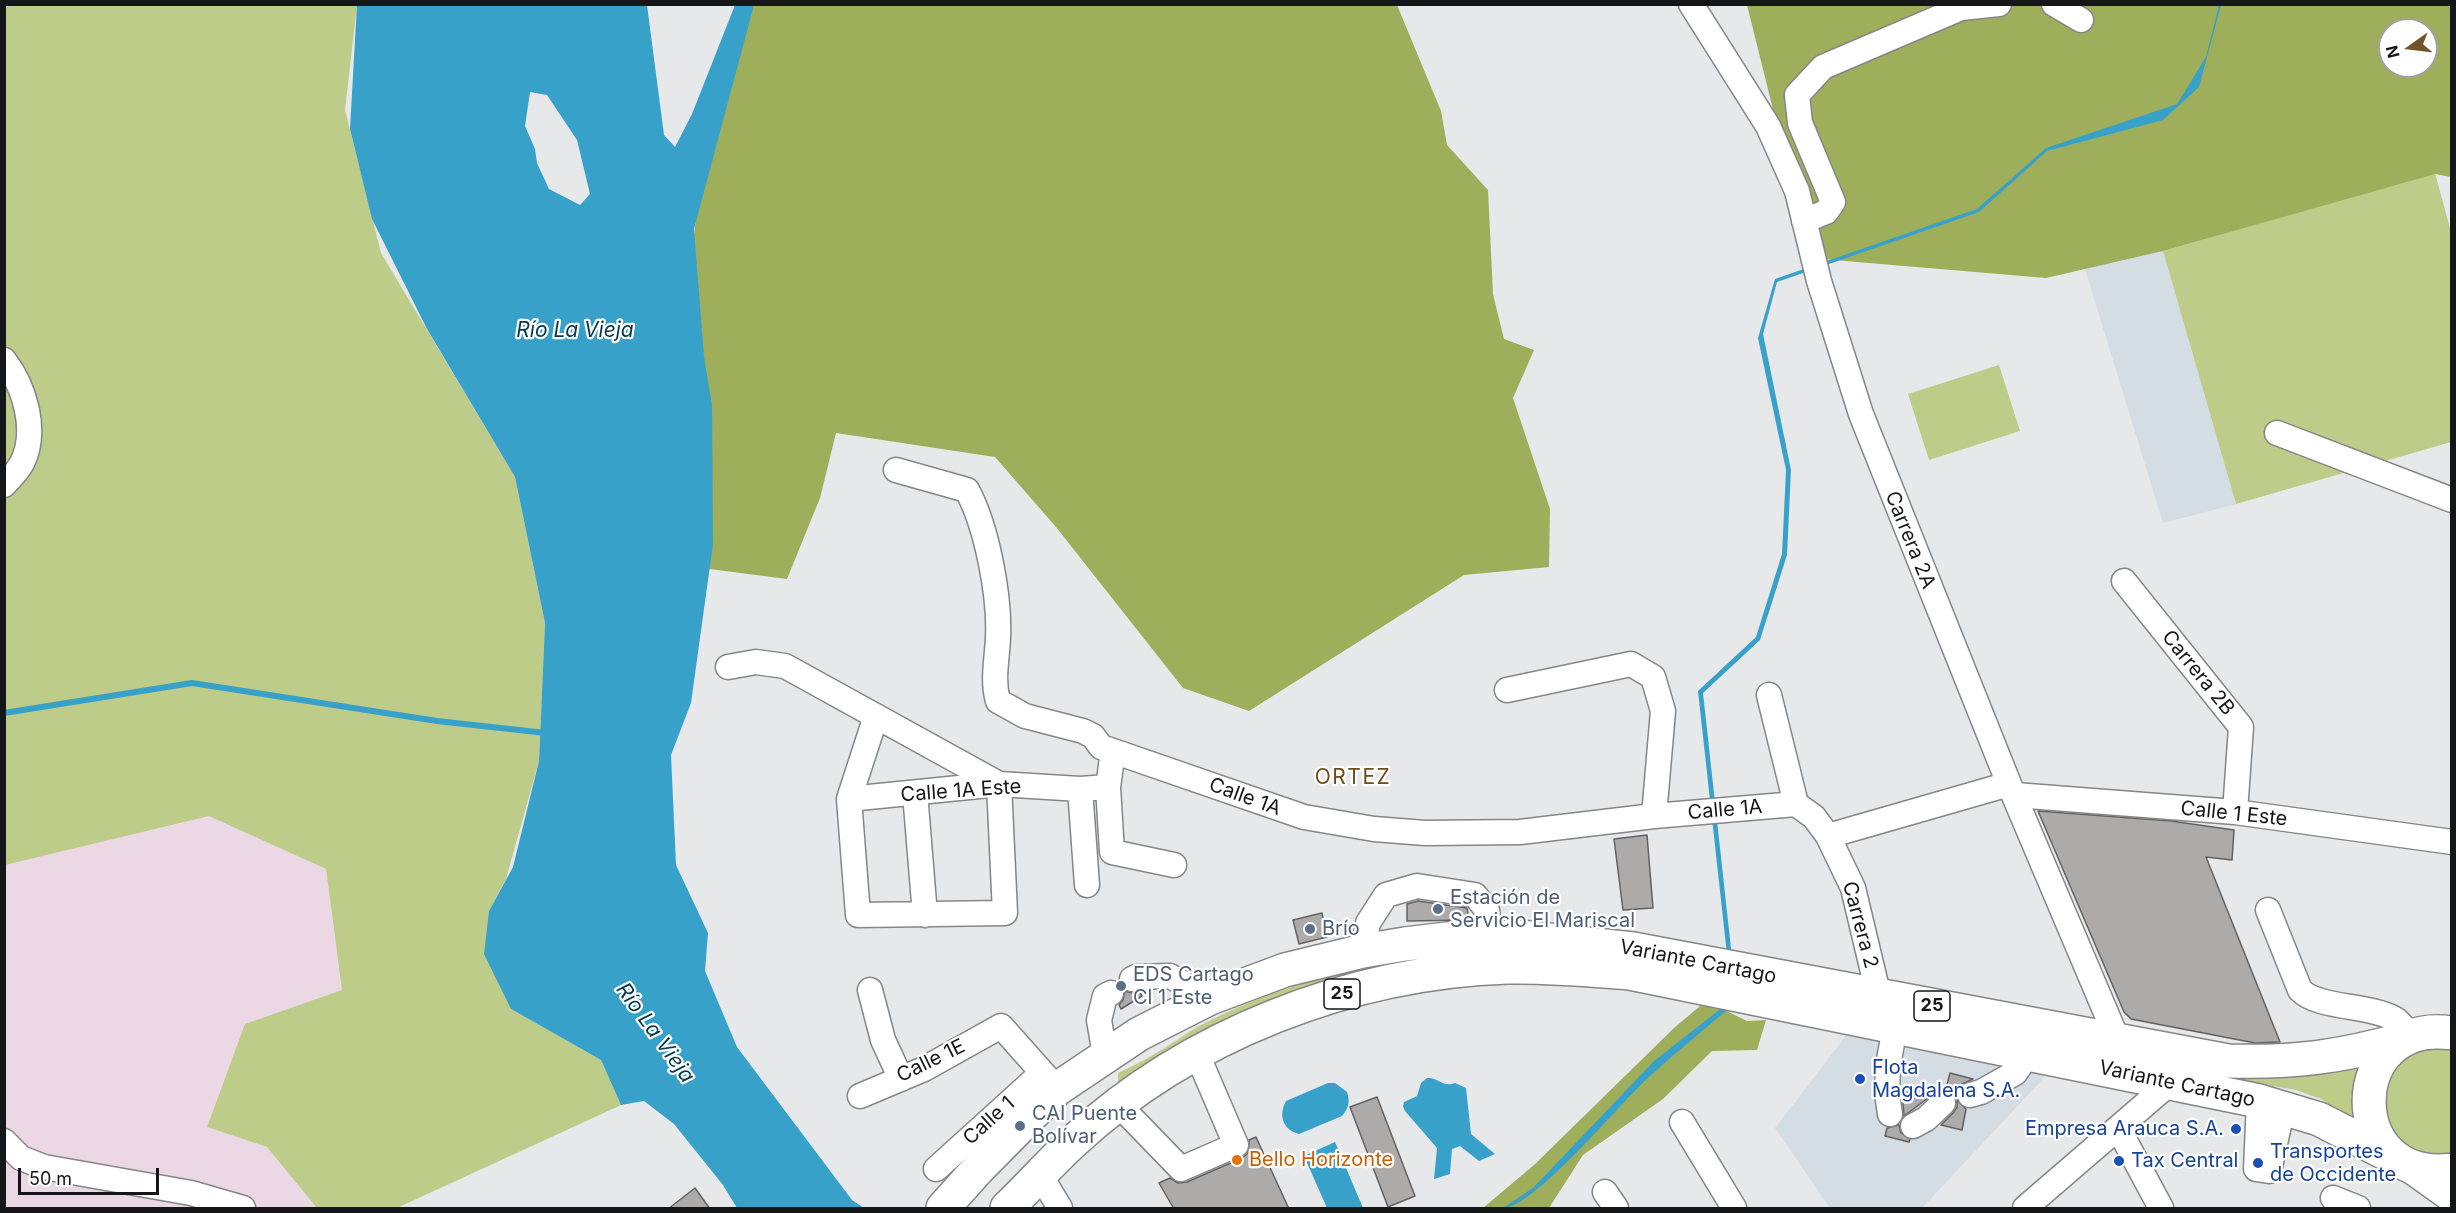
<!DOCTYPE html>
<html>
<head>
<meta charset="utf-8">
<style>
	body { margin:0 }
	#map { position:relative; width:2456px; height:1213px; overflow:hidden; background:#e6e8ea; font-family:Inter,sans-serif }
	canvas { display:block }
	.frame { position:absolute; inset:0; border:6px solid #151617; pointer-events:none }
	.north { position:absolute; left:2378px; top:18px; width:60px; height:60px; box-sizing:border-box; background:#fff; border:2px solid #a1a2a2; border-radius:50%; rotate:256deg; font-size:16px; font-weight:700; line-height:24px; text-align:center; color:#151617 }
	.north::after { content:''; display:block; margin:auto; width:21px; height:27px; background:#735329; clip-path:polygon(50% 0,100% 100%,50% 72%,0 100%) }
	.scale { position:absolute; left:18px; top:1168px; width:141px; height:27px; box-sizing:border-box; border:3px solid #151617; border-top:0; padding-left:8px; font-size:18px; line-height:21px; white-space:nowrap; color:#151617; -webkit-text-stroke:4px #fff; paint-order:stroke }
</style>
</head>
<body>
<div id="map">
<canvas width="2456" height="1213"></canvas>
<div class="frame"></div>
<div class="north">N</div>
<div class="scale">50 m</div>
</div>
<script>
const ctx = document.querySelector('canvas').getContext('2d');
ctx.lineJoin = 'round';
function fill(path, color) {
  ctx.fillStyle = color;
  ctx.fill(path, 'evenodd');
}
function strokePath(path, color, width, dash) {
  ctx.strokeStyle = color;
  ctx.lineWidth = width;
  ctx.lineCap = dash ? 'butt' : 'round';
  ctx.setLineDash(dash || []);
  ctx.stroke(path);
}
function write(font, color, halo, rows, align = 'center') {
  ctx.font = font + ' Inter,sans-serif';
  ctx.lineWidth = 4.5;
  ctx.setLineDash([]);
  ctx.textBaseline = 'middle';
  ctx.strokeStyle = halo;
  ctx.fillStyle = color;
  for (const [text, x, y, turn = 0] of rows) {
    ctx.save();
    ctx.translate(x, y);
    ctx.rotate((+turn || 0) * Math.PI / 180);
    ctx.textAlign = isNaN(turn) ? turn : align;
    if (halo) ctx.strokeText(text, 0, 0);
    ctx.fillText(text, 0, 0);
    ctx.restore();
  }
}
const built = new Path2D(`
	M2163,251L2236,504L2163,523L2085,269Z
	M1856,1023L2049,1064L2040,1082L1922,1208H1830L1775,1128Z`);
const industrial = new Path2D(`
	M209,815L326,869L342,991L245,1024L207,1127L267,1147L317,1208H5V865Z`);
const green = new Path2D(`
	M5,5H357L345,110L381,253L515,477L545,623L539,761L506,879L489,911L511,1009L601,1060L621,1105L397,1208H317L267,1147L207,1127L245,1024L342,990L326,869L209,816L5,865Z
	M2435,173L2451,232V442L2236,504L2163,251Z
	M1999,365L2020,431L1929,460L1908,394Z
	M1478,950L2364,1063L2354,1103L2353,1121L2321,1099L2296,1090L1475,956L1125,1089L1118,1083V1073C1131,1067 1145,1060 1158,1052C1174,1043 1188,1031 1205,1023C1295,978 1378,960 1478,950Z
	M2439,1031L2451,1033V1170L2410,1167L2370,1083Z`);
const forest = new Path2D(`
	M751,5H1397L1441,111L1447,145L1488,190L1493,294L1504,339L1534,350L1513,398L1550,509L1549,567L1464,575L1249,711L1183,688L1056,527L995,457L836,433L820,498L787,579L694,567L685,311L708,116Z
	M1747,5H2451V177L2435,174L2163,251L2046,278L1810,258ZM2390,30H2426V66H2390Z
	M1706,1001L1747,1021L1766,1020L1757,1050L1712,1051L1663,1099L1583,1155L1549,1208H1483L1534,1165L1674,1028Z`);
const water = new Path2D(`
	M357,4L647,5L664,135L675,147L692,114L735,5H754L694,229L704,357L712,405L713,544L691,703L671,755L676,865L708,933L705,971L737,1047L852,1200L864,1208H737L723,1185L674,1124L644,1101L621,1105L601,1060L511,1009L484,954L489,911L513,867L539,761L545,623L515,477L427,329L372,219L350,129ZM530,92L547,95L577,140L590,194L580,205L549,189L537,163L535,149L525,126Z
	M2219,5H2221L2199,87L2163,120L2047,151L1979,212L1777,282L1763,334L1791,470L1787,555L1760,640L1703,693L1736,994L1733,1005C1705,1029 1676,1052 1649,1077C1621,1102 1534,1208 1503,1208L1533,1188L1654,1061L1728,1003L1731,991L1698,691L1756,637L1782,554L1786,470L1758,338L1775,279L1977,209L2046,148L2177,104L2206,57Z
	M1427,1078C1438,1077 1443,1088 1455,1083L1466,1088L1471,1134L1495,1154L1479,1161L1460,1146L1452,1149L1450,1174L1434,1179L1437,1148L1405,1111L1403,1106L1404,1102L1417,1096L1421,1083Z
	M1328,1083H1335L1347,1092C1350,1102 1349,1108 1342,1116L1299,1134C1283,1130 1278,1115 1286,1101Z
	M1335,1142L1363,1208H1327L1304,1156Z`);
const stream = new Path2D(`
	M4,713L192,683L437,721L546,733`);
const building = new Path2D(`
	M2038,811L2171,821L2234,830L2232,860L2206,857L2280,1042L2255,1043L2131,1019L2124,1012Z
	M1647,835L1653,908L1623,910L1614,839Z
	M1418,901L1467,908L1469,920L1407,921V904Z
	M1322,913L1327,937L1299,944L1293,920Z
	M1125,991L1132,993L1139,991L1142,996L1121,1009L1119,1005L1123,1000Z
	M1950,1073L1973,1079L1960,1085L1956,1098L1953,1093L1946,1089Z
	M1902,1091L1928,1098L1904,1116Z
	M1377,1097L1415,1196L1388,1207L1350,1107Z
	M1957,1100L1966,1109L1962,1130L1941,1125L1953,1113L1957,1107Z
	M1899,1125L1901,1133L1910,1139L1909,1142L1885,1136L1887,1128Z
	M1256,1137L1289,1209H1174L1159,1183L1170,1178L1178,1183L1187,1182L1242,1158L1248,1153L1249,1140Z
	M695,1188L710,1209H668Z`);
const minor = new Path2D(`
	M1691,4L1768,126L1797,191L1819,281L1861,414L2009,784L2118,1041
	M2054,4L2081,20
	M1804,221L1826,212L1833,202L1800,123L1797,95L1823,67L1961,8L1999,4
	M4,360C25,387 38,431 22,463C18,471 10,478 4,485
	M2277,433L2452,500
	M896,470L967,490C987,527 1000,596 998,638C997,660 992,680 998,701L1025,716L1083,731L1093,736L1101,747L1113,751L1304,817L1374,829L1425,833L1520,832L1654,816L1796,804
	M2124,581L2241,727L2235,812
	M728,667L756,662L785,666L999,784L1005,913L858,915L849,799L876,716
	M1507,690L1631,664L1653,677L1663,711L1654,816
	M1769,695L1796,804L1814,817L1828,836L1853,888L1879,997
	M1113,751L1108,787L1112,852L1174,865
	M1080,789L1087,885
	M915,793L925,915
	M2015,795L2235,812L2452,842
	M849,799L999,784L1080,789L1108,787
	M1828,836L2009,784
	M2268,910L2300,990C2319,1009 2368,1004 2395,1019C2401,1023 2406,1031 2411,1036
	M1363,951L1368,923L1386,895L1417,886L1475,895L1487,910L1490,937
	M1132,979L1136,977L1170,976L1210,998
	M870,990L883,1040L901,1079
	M1105,1055L1099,1020L1105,996L1111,993
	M1970,1095L1981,1092L2015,1073L2029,1053
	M860,1096L924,1069L1001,1026L1057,1089
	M2259,1101L2256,1169L2269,1171L2283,1107
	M1119,1105L1181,1169L1236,1145L1197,1054
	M1890,1114C1884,1084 1888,1056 1896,1027
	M1682,1122L1734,1208
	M1913,1126L1926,1119L1943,1103
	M2118,1128L2161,1208
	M4,1141L21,1158L44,1167L191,1193L243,1208
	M936,1169L1042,1073
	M1040,1175L1060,1208
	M1605,1192L1616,1208
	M2333,1198L2358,1208
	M2025,1208L2170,1083`);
const major = new Path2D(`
	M2410,1167L2452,1197`);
const highway = new Path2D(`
	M2452,1033C2342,1017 2341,1185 2452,1170
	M943,1208L978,1169L1057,1089L1139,1034L1210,998L1285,970L1363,951L1405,944L1447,939L1520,937L1633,949L2228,1061C2294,1063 2340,1057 2404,1039
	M1007,1208C1030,1186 1051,1162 1074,1141C1190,1034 1352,972 1508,967C1549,966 1590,970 1630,973L2259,1101L2319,1119L2397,1159`);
const markers = [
	[1438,909,6,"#5c6f8a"],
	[1310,929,6,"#5c6f8a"],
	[1121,986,6,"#5c6f8a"],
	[1860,1079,6,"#1a4fb4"],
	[1020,1126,6,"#5c6f8a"],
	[2236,1129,6,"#1a4fb4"],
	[1237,1160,6,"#e8710a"],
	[2119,1161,6,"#1a4fb4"],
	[2258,1163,6,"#1a4fb4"]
];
const shields = [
	[1342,994,36],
	[1932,1006,36]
];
const shieldNames = [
	["25",1342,994],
	["25",1932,1006]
];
const streetNames = [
	["Carrera 2A",1910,540,68],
	["Carrera 2B",2198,673,51],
	["Calle 1A Este",961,791,-4],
	["Calle 1A",1245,797,20],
	["Calle 1A",1725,810,-5],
	["Calle 1 Este",2234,814,6],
	["Carrera 2",1860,925,75],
	["Variante Cartago",1698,962,11],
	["Calle 1E",931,1061,-26],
	["Variante Cartago",2177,1084,12],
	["Calle 1",989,1121,-42]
];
const serviceNames = [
	["Estación de",1450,898],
	["Servicio El Mariscal",1450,921],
	["Brío",1322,929],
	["EDS Cartago",1133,975],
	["Cl 1 Este",1133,998],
	["CAI Puente",1032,1114],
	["Bolívar",1032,1137]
];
const transitNames = [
	["Flota",1872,1068],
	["Magdalena S.A.",1872,1091],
	["Empresa Arauca S.A.",2224,1129,"right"],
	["Transportes",2270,1152],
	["de Occidente",2270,1175],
	["Tax Central",2131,1161]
];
const foodNames = [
	["Bello Horizonte",1249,1160]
];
const waterNames = [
	["Río La Vieja",575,331],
	["Río La Vieja",655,1033,54]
];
const neighbourhoodNames = [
	["ORTEZ",1353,778]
];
fill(built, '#d4dce4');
fill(industrial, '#ecd7e5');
fill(green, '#bdcc88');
fill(forest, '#9eae5a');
fill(water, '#38a1ca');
strokePath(stream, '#38a1ca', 6);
fill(building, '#adaba9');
strokePath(building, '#646260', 1.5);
strokePath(minor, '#848688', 27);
strokePath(major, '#848688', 33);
strokePath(highway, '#848688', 36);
strokePath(minor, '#fff', 24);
strokePath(major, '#fff', 30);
strokePath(highway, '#fff', 33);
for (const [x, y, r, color] of markers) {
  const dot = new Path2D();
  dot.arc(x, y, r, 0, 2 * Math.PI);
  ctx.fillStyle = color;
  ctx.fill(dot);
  strokePath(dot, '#fff', 2);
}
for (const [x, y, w] of shields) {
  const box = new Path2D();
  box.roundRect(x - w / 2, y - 15, w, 30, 4.5);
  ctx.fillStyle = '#fff';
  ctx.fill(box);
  strokePath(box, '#151617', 1.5);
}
write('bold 18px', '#151617', null, shieldNames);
write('20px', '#151617', '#fff', streetNames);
write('20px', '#4e5e75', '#fff', serviceNames, 'left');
write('20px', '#164399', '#fff', transitNames, 'left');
write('20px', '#c56008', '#fff', foodNames, 'left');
write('italic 21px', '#0a394a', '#fff', waterNames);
ctx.letterSpacing = '1.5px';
write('21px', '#6f4b1a', '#fff', neighbourhoodNames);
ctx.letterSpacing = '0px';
</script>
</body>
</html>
